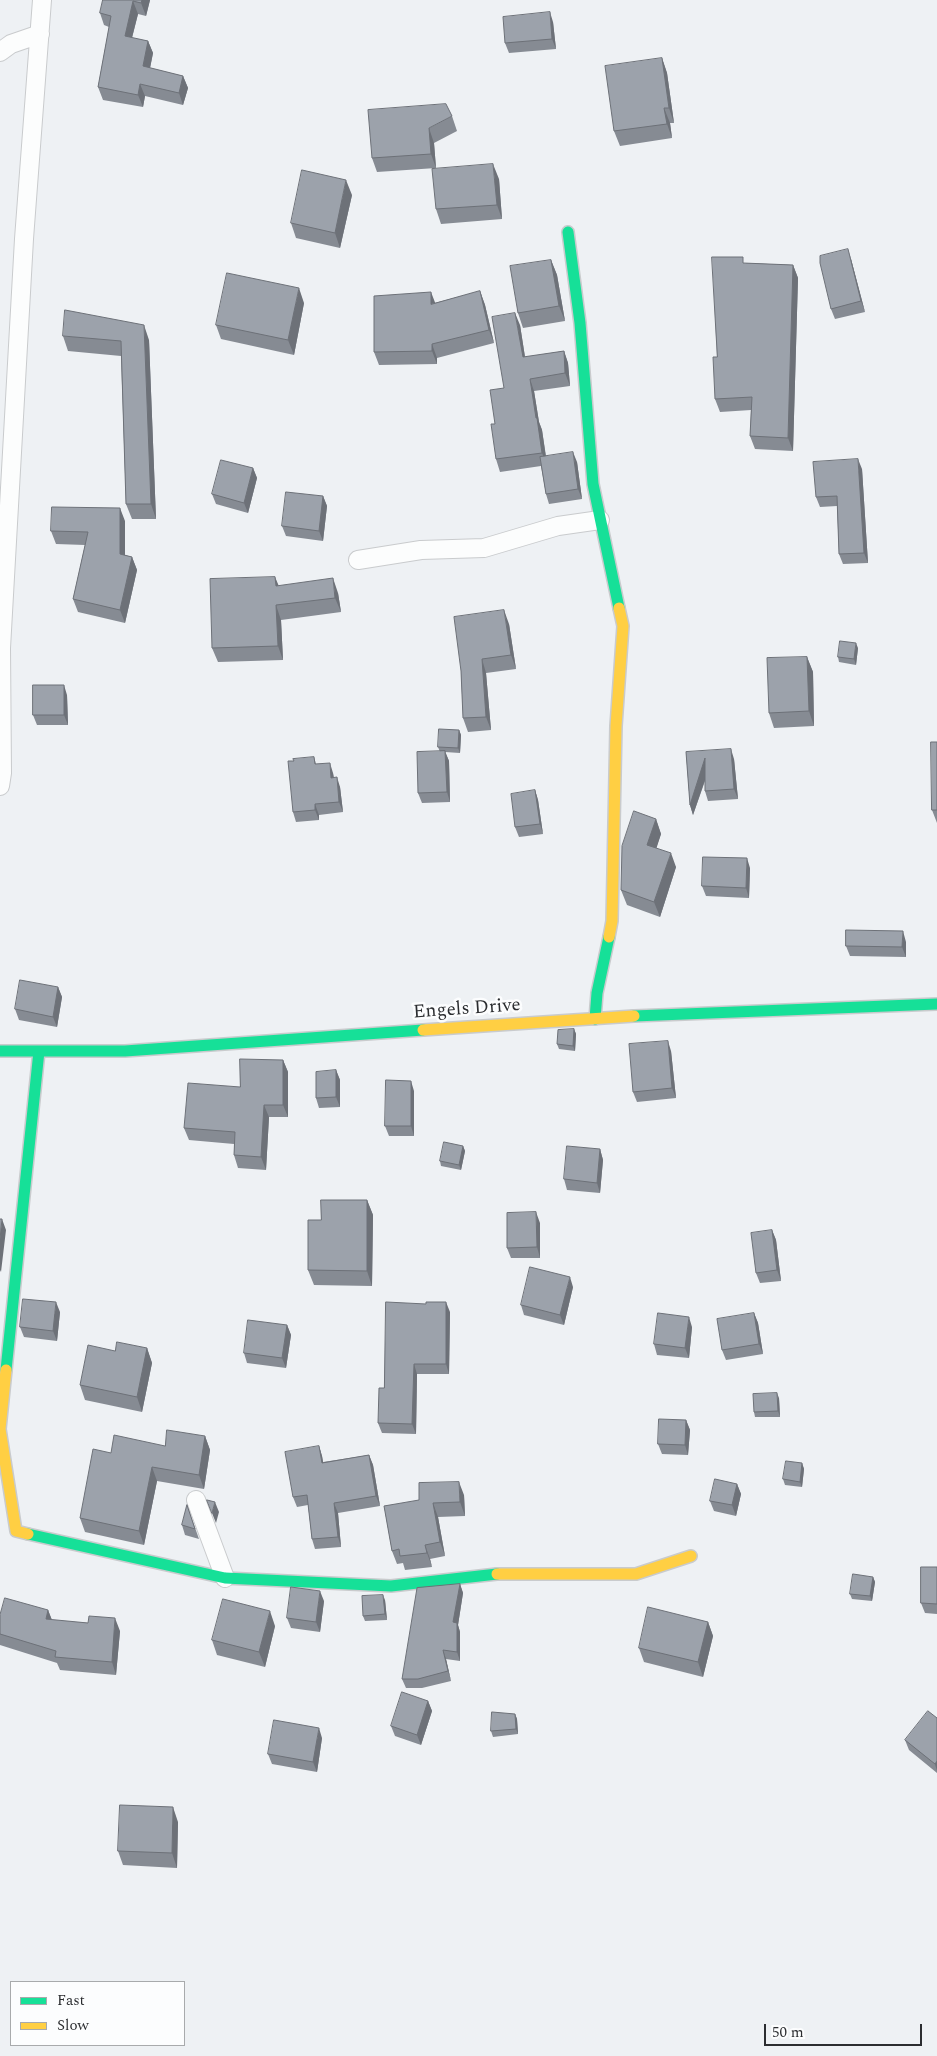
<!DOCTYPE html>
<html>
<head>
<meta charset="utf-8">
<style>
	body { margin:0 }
	#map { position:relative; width:937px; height:2056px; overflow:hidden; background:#eef1f4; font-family:Spectral,serif }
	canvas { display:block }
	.legend { position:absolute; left:10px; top:1981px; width:175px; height:65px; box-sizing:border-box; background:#fcfdfe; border:1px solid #a8aaac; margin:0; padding:6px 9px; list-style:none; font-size:15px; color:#2b2d30 }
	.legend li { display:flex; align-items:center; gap:10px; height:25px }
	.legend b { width:25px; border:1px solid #a8aaac }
	.scale { position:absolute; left:764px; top:2024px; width:158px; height:22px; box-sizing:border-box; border:2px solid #2b2d30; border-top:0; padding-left:6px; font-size:15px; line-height:18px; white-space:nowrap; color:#2b2d30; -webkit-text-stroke:4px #fcfdfe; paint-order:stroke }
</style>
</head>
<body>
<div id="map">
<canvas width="937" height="2056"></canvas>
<ul class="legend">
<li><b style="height:6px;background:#16e098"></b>Fast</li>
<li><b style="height:6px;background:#ffcf43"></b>Slow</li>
</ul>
<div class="scale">50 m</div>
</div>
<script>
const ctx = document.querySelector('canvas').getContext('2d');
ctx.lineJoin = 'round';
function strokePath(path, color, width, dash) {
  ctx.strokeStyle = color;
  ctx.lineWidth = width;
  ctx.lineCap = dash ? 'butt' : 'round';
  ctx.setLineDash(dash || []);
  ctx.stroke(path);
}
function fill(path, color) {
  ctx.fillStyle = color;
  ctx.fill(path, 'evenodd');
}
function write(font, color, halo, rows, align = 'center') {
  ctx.font = font + ' Spectral,serif';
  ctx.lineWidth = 5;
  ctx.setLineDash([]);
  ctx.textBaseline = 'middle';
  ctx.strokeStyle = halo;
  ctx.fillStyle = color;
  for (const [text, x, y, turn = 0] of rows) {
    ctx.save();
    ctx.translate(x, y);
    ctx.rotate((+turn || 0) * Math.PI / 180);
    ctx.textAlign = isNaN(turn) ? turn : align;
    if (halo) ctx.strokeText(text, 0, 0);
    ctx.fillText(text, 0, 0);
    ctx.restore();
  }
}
const street = new Path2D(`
	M0,52L11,44L40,34
	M358,560L421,550L484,548L558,526L600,520
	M0,786L2,773L1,648L24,239L42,0
	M196,1500L225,1578`);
const fast = new Path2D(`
	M568,232L580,323L593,484L619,608
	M634,1016L937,1004
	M595,1019L597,993L609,937
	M0,1051H125L423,1030
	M6,1370L39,1051
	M28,1534L225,1578L391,1586L497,1574`);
const slow = new Path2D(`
	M609,937L612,921L616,726L623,626L619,608
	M423,1030L634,1016
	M6,1370L0,1429L16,1531L28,1534
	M497,1574H636L691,1556`);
const wall = new Path2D(`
	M103,0H150L146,16L138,14L132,38L148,41L153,53L150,68L183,76L188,88L183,105L145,96L143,107L103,100L98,87L109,27L104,25L100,13Z
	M553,22L556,49L509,53L505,43Z
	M662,58L667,73L674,123H670L672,138L620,146L614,131Z
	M452,116L457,131L434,143L436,168L377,172L372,158Z
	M499,179L502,219L441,224L436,209Z
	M352,195L340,248L296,238L291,223Z
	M851,259L865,312L835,319L831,309Z
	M551,260L557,275L565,321L523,328L518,313Z
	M746,263L793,265L798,278L793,451L755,449L750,436L751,410L720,412L715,399L717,357Z
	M480,291L485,305L494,343L437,358V364L379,365L374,352L435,303Z
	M304,303L294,355L221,339L216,325Z
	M520,325L525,357L564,351L568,363L570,386L534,391L539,422L542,430L546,456L577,462L582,499L549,504L546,494L541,466L500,472L496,459L495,424L504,388Z
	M63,336L149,340L156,519H132L126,504L121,356L68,351Z
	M253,468L257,478L248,513L216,504L212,494Z
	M862,469L868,563L843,564L839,554L837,506L820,507L816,497Z
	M323,496L327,506L323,541L286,536L282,526Z
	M125,521V555L132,557L137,570L125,623L78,612L73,599L85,545L56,544L51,531Z
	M275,577L278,586L338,593L341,612L281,620L283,660L218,662L212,648Z
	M509,624L516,669L486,673L491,730L468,732L463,718L461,671Z
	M858,648L856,665L839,662L838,657Z
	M807,657L813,672L814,726L774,728L769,713Z
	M67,695L68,725H37L33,715Z
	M459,730L461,735L460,753L445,752L449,761L450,802L422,803L418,793L440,752L438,747Z
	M937,742V823L932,810Z
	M686,752L734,759L738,799L708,801L705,791V781L693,815L690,805Z
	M314,757L316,764L333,773L334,778L340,787L343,812L319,815V820L296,822L293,812L294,761Z
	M535,790L538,800L543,834L519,837L515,827Z
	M656,819L661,834L656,848L676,867L660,917L627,905L621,890Z
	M750,868L749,898L706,896L702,886Z
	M906,942V957L850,956L846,946Z
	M58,987L62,997L57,1027L19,1020L15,1009Z
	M574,1029L576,1034L575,1051L559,1049L557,1044Z
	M671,1051L676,1098L637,1102L633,1092Z
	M283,1060L288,1072V1117H269L266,1170L238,1168L234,1155V1144L189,1140L184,1128L240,1087Z
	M336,1070L340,1080V1107L319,1108L316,1098Z
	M414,1091V1136H389L385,1126Z
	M463,1146L465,1151L461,1170L441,1166L440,1161Z
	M600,1149L603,1160L600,1193L567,1190L564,1179Z
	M367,1200L373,1215L372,1286L314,1285L308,1270L321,1220Z
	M540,1223V1258H511L507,1248Z
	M772,1230L776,1240L781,1281L760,1283L756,1273Z
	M573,1287L564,1325L524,1315L521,1305Z
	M60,1312L57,1341L24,1337L20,1327Z
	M450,1312L449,1374H417L416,1434L382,1433L378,1423L384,1388Z
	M754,1313L758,1323L763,1354L726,1360L722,1350Z
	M287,1325L291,1335L286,1368L247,1363L244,1353Z
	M692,1327L689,1358L657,1355L654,1344Z
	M147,1348L152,1363L142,1412L85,1400L80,1385L115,1351Z
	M779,1398L780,1417H755L754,1412Z
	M686,1420L690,1430L688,1455L662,1454L658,1444Z
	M205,1436L210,1450L204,1489L157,1481L144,1545L85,1532L80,1518L165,1446Z
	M319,1446L322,1456L323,1462L369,1455L373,1465L380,1506L338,1513L341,1547L315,1549L312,1539L308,1505L297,1507L293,1497Z
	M802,1463L804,1469L802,1487L785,1485L783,1479Z
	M737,1484L741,1494L736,1516L714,1511L710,1501Z
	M464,1495L465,1516L438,1517L445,1556L430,1559L432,1567L405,1570L403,1563L397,1564L392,1551L384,1506Z
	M187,1505L199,1539L185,1535L182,1525Z
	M937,1567V1614L925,1613L921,1603Z
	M873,1577L875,1582L872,1601L852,1599L850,1594Z
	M460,1584L463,1593L458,1625L460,1632V1661L446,1659L451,1681L422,1688H406L402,1679Z
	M385,1600L387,1620L365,1621L363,1616Z
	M324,1601L320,1632L291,1628L287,1618Z
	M48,1610L52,1620L88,1623L120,1631L116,1675L60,1670L57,1663L0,1645V1615Z
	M708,1622L713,1636L703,1677L644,1662L639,1648Z
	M275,1626L265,1667L217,1655L212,1640Z
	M428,1701L432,1711L421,1745L395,1736L391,1726Z
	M515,1714L517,1719L518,1734L493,1737L491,1731Z
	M937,1718V1773L909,1750L905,1740Z
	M322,1738L317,1772L272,1764L268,1754Z
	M178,1822L177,1868L123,1865L118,1851Z`);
const shadedWall = new Path2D(`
	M142,0H150L146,16L141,3Z
	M133,1L138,14L129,49L125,36Z
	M550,12L553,22L556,49L552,39Z
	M148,41L153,53L148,78L143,66Z
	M662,58L667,73L674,123L669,108Z
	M183,76L188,88L183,105L179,93Z
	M140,84L145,96L143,107L138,95Z
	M664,108L670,123L672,138L667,124Z
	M429,128L434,143L436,168L431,154Z
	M493,164L499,179L502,219L497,205Z
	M346,180L352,195L340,248L335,233Z
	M848,249L851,259L865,312L861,301Z
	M551,260L557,275L565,321L559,306Z
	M793,265L798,278L793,451L788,438Z
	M299,288L304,303L294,355L288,340Z
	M480,291L485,305L494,343L489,330Z
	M431,292L436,305L431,304Z
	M515,313L520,325L527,370L523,357Z
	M144,325L149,340L156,519L151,504Z
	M432,344L437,358V364L432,351Z
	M564,351L568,363L570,386L565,373Z
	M530,379L534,391L539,422L542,430L547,465L542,453Z
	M573,452L577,462L582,499L578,489Z
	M858,459L862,469L868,563L864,553Z
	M253,468L257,478L248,513L244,503Z
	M323,496L327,506L323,541L319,531Z
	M120,508L125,521V567L120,554Z
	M132,557L137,570L125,623L120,610Z
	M275,577L281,591L276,586Z
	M333,578L338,593L341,612L335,598Z
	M276,605L281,620L283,660L278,646Z
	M504,610L509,624L516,669L511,655Z
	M856,643L858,648L856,665L854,659Z
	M807,657L813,672L814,726L809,711Z
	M482,659L486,673L491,730L486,717Z
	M64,685L67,695L68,725L64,715Z
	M459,730L461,735L460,753L458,748Z
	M731,749L734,759L738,799L734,789Z
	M445,751L449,761L450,802L447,792Z
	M705,758L709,768L693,815L690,805Z
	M330,763L333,773L335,788L331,778Z
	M337,777L340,787L343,812L339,802Z
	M535,790L538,800L543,834L540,824Z
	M315,804L319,815V820L315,810Z
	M656,819L661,834L653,859L647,845Z
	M671,853L676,867L660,917L654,902Z
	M747,858L750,868L749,898L746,888Z
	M903,931L906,942V957L902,947Z
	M58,987L62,997L57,1027L53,1017Z
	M574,1029L576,1034L575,1051L573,1046Z
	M668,1041L671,1051L676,1098L672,1088Z
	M283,1060L288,1072V1117L283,1105Z
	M336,1070L340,1080V1107L336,1097Z
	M411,1081L414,1091V1136L411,1126Z
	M264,1105L269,1117L266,1170L261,1157Z
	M463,1146L465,1151L461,1170L459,1165Z
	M600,1149L603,1160L600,1193L597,1183Z
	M367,1200L373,1215L372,1286L367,1271Z
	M536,1212L540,1223V1258L537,1247Z
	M2,1219L6,1230L1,1272L0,1270V1239Z
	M772,1230L776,1240L781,1281L777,1270Z
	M570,1277L573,1287L564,1325L560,1315Z
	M56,1302L60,1312L57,1341L53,1331Z
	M446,1302L450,1312L449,1374L446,1364Z
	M754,1313L758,1323L763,1354L759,1344Z
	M689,1317L692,1327L689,1358L685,1348Z
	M287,1325L291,1335L286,1368L282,1358Z
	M147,1348L152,1363L142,1412L137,1397Z
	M414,1364L417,1374L416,1434L412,1424Z
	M777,1393L779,1398L780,1417L778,1411Z
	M686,1420L690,1430L688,1455L685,1445Z
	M205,1436L210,1450L204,1489L199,1475Z
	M319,1446L322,1456L325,1473L322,1463Z
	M369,1455L373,1465L380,1506L376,1496Z
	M802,1463L804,1469L802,1487L800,1482Z
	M152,1467L157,1481L144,1545L139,1531Z
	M459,1482L464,1495L465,1516L460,1502Z
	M737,1484L741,1494L736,1516L732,1505Z
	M215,1502L219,1512L216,1523L212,1513Z
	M334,1503L338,1513L341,1547L338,1537Z
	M433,1503L438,1517L445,1556L440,1542Z
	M425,1545L430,1559L432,1567L427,1553Z
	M873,1577L875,1582L872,1601L870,1596Z
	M460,1584L463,1593L458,1625L460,1632V1661L457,1652L453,1622Z
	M320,1591L324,1601L320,1632L316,1622Z
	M383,1595L385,1600L387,1620L385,1614Z
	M48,1610L53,1623L46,1619Z
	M270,1611L275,1626L265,1667L259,1652Z
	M115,1618L120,1631L116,1675L112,1662Z
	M708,1622L713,1636L703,1677L698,1662Z
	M443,1650L446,1659L451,1681L448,1671Z
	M428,1701L432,1711L421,1745L417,1735Z
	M515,1714L517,1719L518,1734L516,1729Z
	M319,1728L322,1738L317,1772L313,1762Z
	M937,1761V1771L935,1764Z
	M173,1807L178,1822L177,1868L172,1853Z`);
const building = new Path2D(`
	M103,0H142L141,3L133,1L125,36L148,41L143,66L183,76L179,93L140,84L138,95L98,87L111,16L100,13Z
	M550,12L552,39L505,43L503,17Z
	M662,58L669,108H664L667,124L614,131L605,66Z
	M446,104L452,116L429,128L431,154L372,158L368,110Z
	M493,164L497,205L436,209L432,169Z
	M302,170L346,180L335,233L291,223Z
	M848,249L861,301L831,309L820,263V256Z
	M712,257H743V263L793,265L788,438L750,436L752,397L715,399L713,357H717Z
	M551,260L559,306L518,313L510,266Z
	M227,273L299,288L288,340L216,325Z
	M480,291L489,330L432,344V351L374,352V296L431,292V304Z
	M65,310L144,325L151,504H126L121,341L63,336Z
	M515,313L523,357L564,351L565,373L530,379L536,418H537L542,453L496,459L491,424H495L490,390L504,388L492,317Z
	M573,452L578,489L546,494L540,457Z
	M858,459L864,553L839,554L837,496L816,497L813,462Z
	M221,460L253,468L244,503L212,494Z
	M286,492L323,496L319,531L282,526Z
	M52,507L120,508V554L132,557L120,610L73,599L88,532L51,531Z
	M275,577L276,586L333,578L335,598L276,605L278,646L212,648L210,579Z
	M504,610L511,655L482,659L486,717L463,718L461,671L454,617Z
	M840,641L856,643L854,659L838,657Z
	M807,657L809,711L769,713L767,658Z
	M33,685H64V715H33Z
	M439,729L459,730L458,748L438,747Z
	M931,742H937V810H932Z
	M731,749L734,789L705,791V758L690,805L686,752Z
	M445,751L447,792L418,793L417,752Z
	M314,757L315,764L330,763L331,778L337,777L339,802L315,804V810L293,812L288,761H294L293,759Z
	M535,790L540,824L515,827L511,794Z
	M634,811L656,819L647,845L671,853L654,902L621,890L622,846Z
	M703,857L747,858L746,888L702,886Z
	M846,930L903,931L902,947L846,946Z
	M20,980L58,987L53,1017L15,1009Z
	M574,1029L573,1046L557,1044L558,1030Z
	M668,1041L672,1088L633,1092L629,1044Z
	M240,1059L283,1060V1105H264L261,1157L234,1155L235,1132L184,1128L188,1083L240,1087Z
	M336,1070V1097L316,1098V1072Z
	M386,1080L411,1081V1126H385Z
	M444,1142L463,1146L459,1165L440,1161Z
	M567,1146L600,1149L597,1183L564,1179Z
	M321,1200H367V1271L308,1270V1220H321Z
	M536,1212L537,1247L507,1248V1213Z
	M0,1219H2L0,1239Z
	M772,1230L777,1270L756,1273L751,1233Z
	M530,1267L570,1277L560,1315L521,1305Z
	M23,1299L56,1302L53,1331L20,1327Z
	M386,1302L426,1304V1302H446V1364H414L412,1424L378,1423L379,1388H384Z
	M658,1313L689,1317L685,1348L654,1344Z
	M754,1313L759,1344L722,1350L717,1319Z
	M248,1320L287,1325L282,1358L244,1353Z
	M117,1342L147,1348L137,1397L80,1385L88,1345L115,1351Z
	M777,1393L778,1411L754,1412L753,1394Z
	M659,1419L686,1420L685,1445L658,1444Z
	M167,1430L205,1436L199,1475L152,1467L139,1531L80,1518L93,1449L111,1453L114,1435L165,1446Z
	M319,1446L322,1463L369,1455L376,1496L334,1503L338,1537L312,1539L307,1495L293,1497L285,1452Z
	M786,1461L802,1463L800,1482L783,1479Z
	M715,1479L737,1484L732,1505L710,1501Z
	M459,1482L460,1502L433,1503L440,1542L425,1545L427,1553L400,1556L399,1549L392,1551L384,1506L419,1500V1483Z
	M207,1500L215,1502L212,1513Z
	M187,1505L195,1529L182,1525Z
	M921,1567H937V1604L921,1603Z
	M853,1574L873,1577L870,1596L850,1594Z
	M460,1584L453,1622L457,1623V1652L443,1650L448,1671L418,1679H402L417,1588Z
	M291,1587L320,1591L316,1622L287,1618Z
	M383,1595L385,1614L363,1616L362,1596Z
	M5,1598L48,1610L46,1619L88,1623L89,1616L115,1618L112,1662L55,1657L56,1651L0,1634V1615Z
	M223,1599L270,1611L259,1652L212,1640Z
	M648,1607L708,1622L698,1662L639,1648Z
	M402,1692L428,1701L417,1735L391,1726Z
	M928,1711L937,1718V1761L935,1764L905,1740Z
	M492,1712L515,1714L516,1729L491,1731Z
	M274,1720L319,1728L313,1762L268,1754Z
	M120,1805L173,1807L172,1853L118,1851Z`);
const streetNames = [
	["Engels Drive",467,1010,-4]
];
strokePath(street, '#c9cbcd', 20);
strokePath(fast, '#c9cbcd', 14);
strokePath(slow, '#c9cbcd', 14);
strokePath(street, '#fcfdfd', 18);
strokePath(fast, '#16e098', 11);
strokePath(slow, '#ffcf43', 11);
fill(wall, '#868b93');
fill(shadedWall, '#6d7178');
fill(building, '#9ca2ab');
strokePath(building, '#6d7178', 1);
write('19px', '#2b2d30', '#fcfdfe', streetNames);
</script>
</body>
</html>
